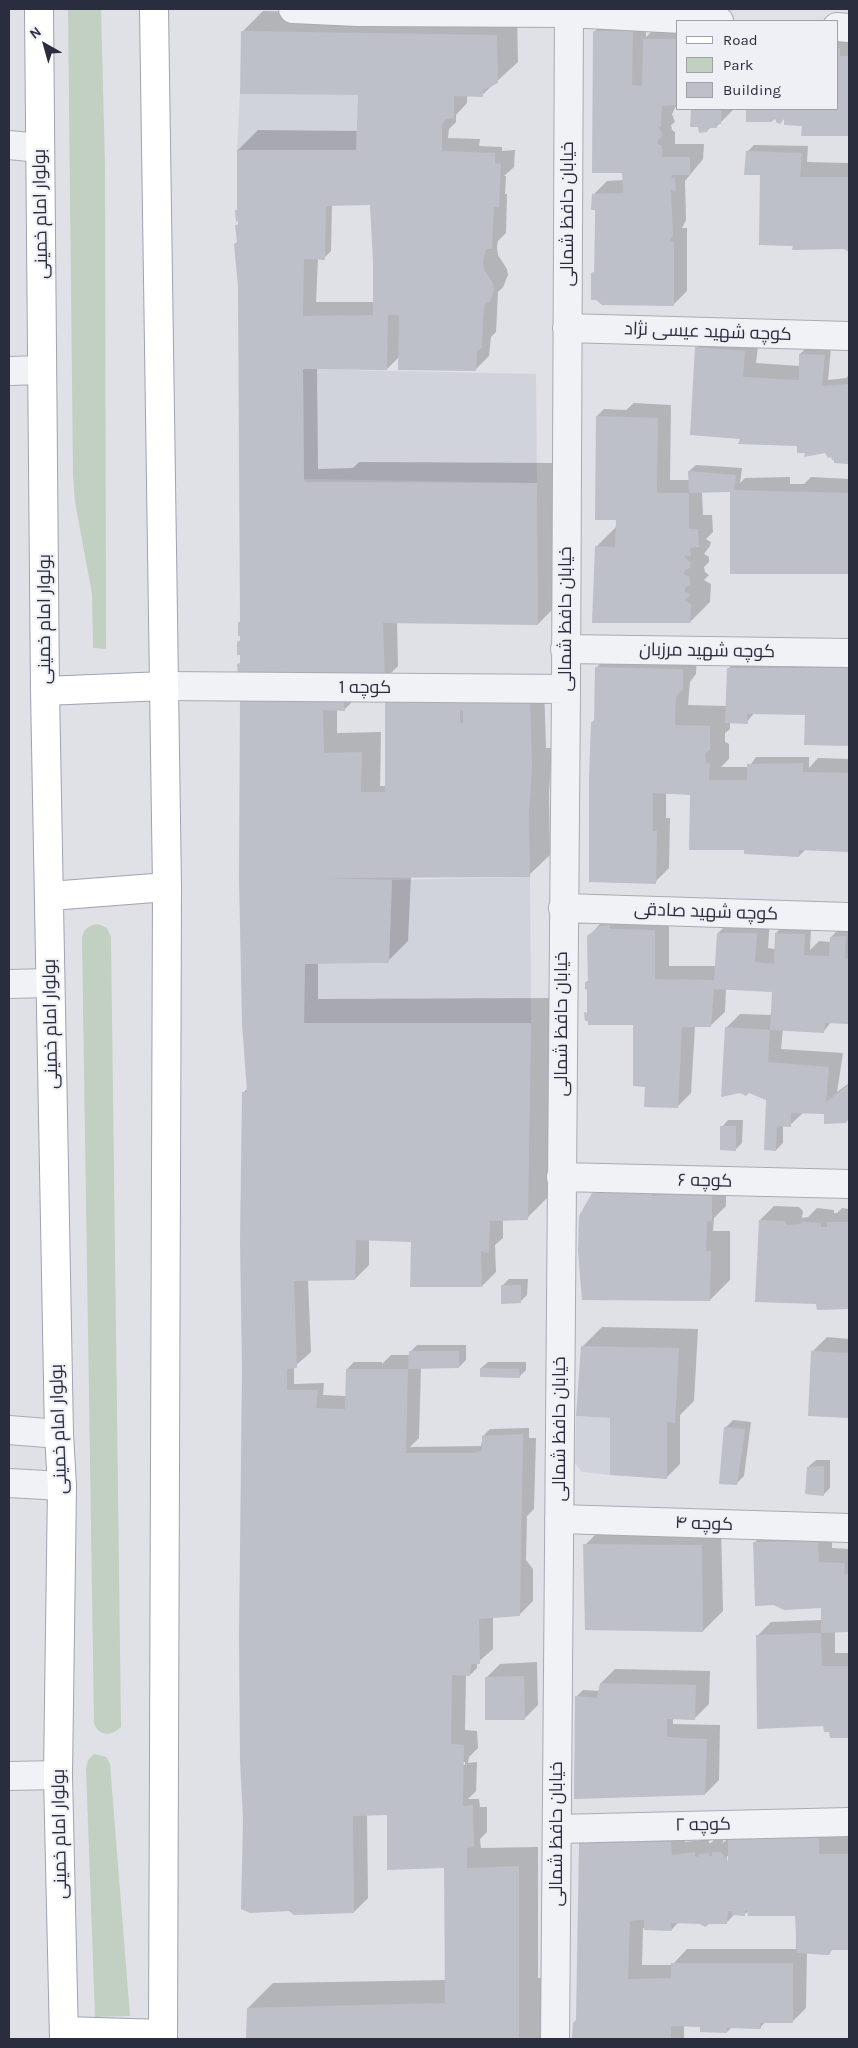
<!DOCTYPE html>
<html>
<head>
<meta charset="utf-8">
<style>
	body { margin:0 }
	#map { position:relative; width:858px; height:2048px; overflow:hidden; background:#dfe1e7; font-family:Karla,sans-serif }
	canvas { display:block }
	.frame { position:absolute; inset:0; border:10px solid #292d3d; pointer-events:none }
	.legend { position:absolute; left:676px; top:20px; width:162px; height:90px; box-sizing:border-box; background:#eef0f5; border:1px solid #9fa2ab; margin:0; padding:6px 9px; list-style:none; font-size:15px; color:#292d3d }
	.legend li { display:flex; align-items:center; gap:10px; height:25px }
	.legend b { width:25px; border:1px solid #9fa2ab }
	.north { position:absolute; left:20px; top:20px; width:50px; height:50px; -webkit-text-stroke:4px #eef0f5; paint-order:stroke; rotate:322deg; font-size:14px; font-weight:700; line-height:20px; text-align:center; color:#292d3d }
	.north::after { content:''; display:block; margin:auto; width:18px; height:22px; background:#292d3d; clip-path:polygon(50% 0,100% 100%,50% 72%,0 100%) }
</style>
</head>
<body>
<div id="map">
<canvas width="858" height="2048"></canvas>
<div class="frame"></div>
<ul class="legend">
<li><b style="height:6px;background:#fff"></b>Road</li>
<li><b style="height:14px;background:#c2d0c1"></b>Park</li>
<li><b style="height:14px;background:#bdbfc9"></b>Building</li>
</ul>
<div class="north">N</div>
</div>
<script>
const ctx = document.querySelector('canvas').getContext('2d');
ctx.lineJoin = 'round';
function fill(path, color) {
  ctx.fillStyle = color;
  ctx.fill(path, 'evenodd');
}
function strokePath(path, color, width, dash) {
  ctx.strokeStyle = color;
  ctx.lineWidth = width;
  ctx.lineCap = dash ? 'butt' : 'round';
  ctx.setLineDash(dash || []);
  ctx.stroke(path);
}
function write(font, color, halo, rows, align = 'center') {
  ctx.font = font + ' Karla,Cairo,sans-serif';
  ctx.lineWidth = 4;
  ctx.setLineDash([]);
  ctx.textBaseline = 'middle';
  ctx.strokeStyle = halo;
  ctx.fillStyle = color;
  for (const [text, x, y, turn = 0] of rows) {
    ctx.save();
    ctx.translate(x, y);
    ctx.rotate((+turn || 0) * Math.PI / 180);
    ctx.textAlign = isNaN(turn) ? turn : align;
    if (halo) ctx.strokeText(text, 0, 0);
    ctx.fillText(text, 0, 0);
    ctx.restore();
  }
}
const built = new Path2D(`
	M240,94L358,95L356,150H237Z
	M303,369L536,374L537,483L304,479Z
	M530,877L531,1023H304L305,964L389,963L392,880Z
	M576,1416L610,1418V1475L582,1472L575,1463Z`);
const green = new Path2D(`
	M68,9H101L105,165L106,649L93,648L92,594L75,502L73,475Z
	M98,924L107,928L111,937L121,1727C112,1736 100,1737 94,1724L82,939C83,929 89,925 98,924Z
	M94,1754L106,1757L110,1764L130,2016L95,2017L86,1768L88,1760Z`);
const shadow = new Path2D(`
	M263,11L517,16L518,62L482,95H467V103L456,115V122L449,129L448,138L480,139L479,146L502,147V151L515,150L514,167L504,176H506L505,194H507L506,233L498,241L497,247L498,255L507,269L508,275L503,287L498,292L496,332L491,337L489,356L475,370L400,356L387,369L317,368L318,469L353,468L359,462L557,463L558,604L538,624L397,622L398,666L384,680L350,690L351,703L344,710H337V733L381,732L380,786H386V698L544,684L546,748H552L549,792L550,855L529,875L411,876L408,941L388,961L318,962V999L555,998L552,1193L527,1218L503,1219V1238L495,1245L496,1272L482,1286L413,1238L369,1239V1265L355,1279L308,1280L311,1352L294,1367V1384L324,1383L323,1395L347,1396V1369L354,1362H382V1364L391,1355H410V1352L417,1345H466V1360L459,1367L421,1366L419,1438L410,1447L481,1446L483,1436L490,1429L529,1428V1438H536L534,1509L527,1516L526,1560L533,1569V1601L519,1615L493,1617V1649L477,1663V1668L470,1675H466L465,1730L477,1731L478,1748L469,1757L468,1763L477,1762L476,1791L468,1799H479L480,1807H487V1832L480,1839L481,1848L538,1847V1978H543L548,2039H247L248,2008L273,1983L446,1980L445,1868L388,1813L367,1814L368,1898L354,1912L244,1819V1092L248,1088L241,662L238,642L242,639L240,622L242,620L239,287L235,244L238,241L236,226L239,223L238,150L258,130L358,131L359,94L243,31ZM332,204H371L375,261L374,302H316L318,258H324L331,251ZM456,1762H465V1765L456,1764Z
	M646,17V37L658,25L677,26V104L672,114L675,122L671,125L672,130L675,132V144H704L703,159L685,181L686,220L682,228H687V291L673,305L592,274L595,271L596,208L593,195L607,181L624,180L594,32L608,18Z
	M849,34V135H802L804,125L786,117L747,121V109H837V39Z
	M692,109H734L716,127H711L707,131L699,126H692Z
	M754,145L808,146L807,162L849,163V251L844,247L794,244L761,175L747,152Z
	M710,334L759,337L756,363L800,366V354L807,347L831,348L828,380L846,378L849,375V462H835L832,455L825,452L806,451L798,445L741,438L696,348Z
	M634,403L671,405L670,480H690L689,471L696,465L742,468L740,483L745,478L790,477V484H804L811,477L849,479V573H796L731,490L702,492L703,515H712L713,532L706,539L711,542L710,546L704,554L709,557V562L704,567L705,572L709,575L704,580L711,584L710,602L690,622L596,547L616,527L617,518L597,416L604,409L626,410Z
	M697,655L696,674L690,682L688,705L727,706L728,669L735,662L849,655V745L806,744V714L754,713L747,722H730V729L725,733V742L729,744V759L721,767H749L756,757H809V768L818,758L849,759V851L806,849L799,856L692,791L666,792V818H670L669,868L655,882L592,722L595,720L596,668L603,661Z
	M669,916V966H716L718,933L732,919H770L768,948L775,949L776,933L783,926L811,928L810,950L819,941L831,942V937L838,930H849V1022H831L824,1031L783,1029L781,1049L843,1053L837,1092L849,1083V1118L845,1122L825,1113L804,1112L790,1125H783V1143L776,1150L767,1100L726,1028L740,1014L772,1015L773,991L726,988L725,1012L710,1026H695L691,1093L677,1107L646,1086L635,1024L586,1013L589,1010V989L586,982L589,980L588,937L602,922Z
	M728,1120H743L742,1143L735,1150L722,1127Z
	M607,1180L726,1182V1206L714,1218L713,1231H730V1280L710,1300L593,1194Z
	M774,1206L799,1207L803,1211L802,1218L808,1217L817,1208L834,1210V1213H837L842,1208L849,1209V1309L818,1308V1303L760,1220Z
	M509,1279H528L527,1295L520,1302L502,1286Z
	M602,1327L698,1329L694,1401L680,1415V1464L666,1478L611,1417L582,1347Z
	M827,1337L849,1339V1416L810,1415L813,1351Z
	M488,1362H526V1370L519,1377L481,1368Z
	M733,1420L751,1422L744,1476L737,1483L726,1427Z
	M816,1460H830V1488L823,1495L808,1467Z
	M605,1525L721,1526L723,1611L703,1631L585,1545Z
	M832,1527V1548L849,1549V1630L835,1631V1653H849V1737H831L830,1731L757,1636L771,1622L822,1620V1607L754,1543L768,1529Z
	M537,1662L538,1705L524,1719L486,1678L500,1664Z
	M615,1669L710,1671L709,1704L695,1718H673V1724L720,1725L719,1780L705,1794L576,1697L583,1690L600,1691L601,1683Z
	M685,1828V1842L709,1839V1843H711L714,1840L723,1839V1843L727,1839L849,1835V1949H833L828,1954L807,1951L806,2008L792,2022H765L760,2028L732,2027L727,2032L702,2025H684V2039H574V2023L577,2020L580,1844L587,1837ZM727,1856H729L726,1910ZM749,1910L796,1915V1949H687L672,1965H642L643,1928L672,1929L679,1922L726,1923L735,1914L744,1915Z`);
const building = new Path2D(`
	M241,31L497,35L498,83L483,90V97L454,96V118L446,119L442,124V151L495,153V163L501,164L499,207H494L492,249H486L483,262L484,270L493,283L494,290L490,302L485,304L483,316L482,348L477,351L476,371L398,370L399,315H388L387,370L303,369L304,479L305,482L537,483L538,625L383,623L385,682L238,676L237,664L240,663V655H237V642L240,641V636H238V622H240L238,287L234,244L237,242L235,225H238V221L236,222L235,210H237V150H356L358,95L240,94ZM370,205L373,262V315L303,316L304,259L325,260L326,206Z
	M593,31H633L632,85L642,86L643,39H677V105L662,106L661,126L658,127L662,133L661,138L658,139V144L662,146V157H690V175H672L671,178H675L676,191L671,190L673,235L669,241L674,242V306L602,305L596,300H591V273L594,272L595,225V210H591L592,194L623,193L622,173H592Z
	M837,48H840V56H849V136H801L802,126L784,125V119L780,124L777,123L775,119L771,122H746V109H837Z
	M691,109L722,110L721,124L716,123L717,128H708L707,132L699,133L698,127H690Z
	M746,151L802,153L800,177H849V252L844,249L792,250L793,246L759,245L760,175H744Z
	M695,347L745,351L743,377L799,380V354L825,355L822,386L849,384V464L834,463V460H832L831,457L828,458L825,453L804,457L805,453H797V446L738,444L740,439L690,435Z
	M596,416L658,418L657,493H689V529H698L699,547L690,548L691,556L685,555V558L691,562L690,568L685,570L684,574L690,577V584L685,588V592L689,593L690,596L684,600L691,604L690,623H592L595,546L615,547L616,520H595Z
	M688,471L736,475L734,490L849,493V574H730V492L689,493Z
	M595,667L683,669V689L676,697L675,725L710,726V750L705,754L706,762L710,764L709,780H747V764L803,763V772L849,773V852L799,850V857L744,854V850H689L690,795L653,793V831H657L656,884L589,882V779L591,722L594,723Z
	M727,668H849V746L804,745L805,715L747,714L748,724L725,723Z
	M240,695L343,697L345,711L323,710L324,753L362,752L361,792H385V697H530L532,768L529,813L530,877L327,878L392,880L389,963L305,964L304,1023H531L528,1220L490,1221L489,1253L481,1251L482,1287H410L411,1242L356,1240L355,1280L294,1281L297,1368L287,1369V1390H318L316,1408L345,1409L346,1369H408L406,1453H473L482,1451V1436L523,1434L520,1616L479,1619L480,1664H471L470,1676L452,1675L451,1744L464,1745L463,1806L473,1805L474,1847L467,1848V1868L519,1866V2039H246L247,2008L445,2003L444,1868L387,1870V1815L353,1816L354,1913L294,1915L289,1911L250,1913L241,1909L243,1819L240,1761L239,1635L242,1370L240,1241L242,1092H247L242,1023L239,879ZM463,710V723H460V711Z
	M610,925V929L655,930V979L714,980L717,933H757L755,962L774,964L775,933L805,934L804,955L829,956L830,937L846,936L845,958L849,959V1024L825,1023L824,1033L770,1030L772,992L714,989L711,1027H682L678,1108L644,1107L645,1087L633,1086V1025H588V1021H585L584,1012L587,1013V990L585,989V982H588L587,936L600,926Z
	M725,1027L770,1030L768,1062L829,1067L826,1102L849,1084V1118L846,1123L824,1124V1114L791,1113V1127L777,1126L776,1151L764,1150L766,1100L749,1093L746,1096L740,1093L721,1097Z
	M720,1126H736V1151L720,1150Z
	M639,1192L652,1193V1196L679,1193V1195L712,1196V1221L707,1222L706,1251H711L710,1301L582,1300L578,1251L579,1216L592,1193Z
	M759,1220L785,1221L787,1225L801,1224L802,1222L821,1223V1227H827V1222H849V1309L817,1310L816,1304L755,1302Z
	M501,1285H521V1303L501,1304Z
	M581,1346L679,1348L675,1423L667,1422V1479L610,1475V1418L576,1416Z
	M409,1351H459V1368L408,1369Z
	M811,1351L849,1353V1418L808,1416Z
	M480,1368L519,1369L520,1378L480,1377Z
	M724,1427L745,1429L737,1485L719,1484Z
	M824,1466V1496L805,1494L807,1467Z
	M818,1541L819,1562L845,1563L844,1574H849V1632L821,1633L822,1666H849V1738H830L829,1732H824L823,1726L757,1729L756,1635L821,1633V1608L784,1610L774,1605L755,1606L753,1542Z
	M583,1544L702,1545L703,1632L585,1630Z
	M524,1676L525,1720H485V1677Z
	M600,1683L696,1685L695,1720L667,1719V1737L707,1739L705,1795L574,1799L575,1696L597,1698Z
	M815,1833L814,1838H819V1854H849V1950H832L829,1955H826L797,1953L795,1916H748L747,1910L745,1911V1916L732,1915V1911H728L727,1924H709L705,1927L700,1924L671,1923L672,1931L644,1930V1920L630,1921L628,1979L671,1978V1963H793V2023H760L761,2029L727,2028V2033L700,2032V2027L671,2026V2039H572L573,2023L576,2020L579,1843H624V1839L671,1842L672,1855L695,1852V1856L698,1857L699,1854L709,1853V1856H712V1852H721L728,1861V1835Z`);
const minor = new Path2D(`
	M293,9L358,12L569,13L719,21
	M837,27L849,28
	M9,145L40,148
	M567,328L849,336
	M9,371L42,370
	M565,649L849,653
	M164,686L566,689
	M563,908L849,917
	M9,984L50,983
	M561,1177L849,1184
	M9,1430L59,1434
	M9,1483L62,1486
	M559,1519L849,1528
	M9,1776L58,1775
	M557,1829L849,1822
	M555,2039L566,689L569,9`);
const major = new Path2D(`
	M39,9L45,691L59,1434L62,1486L58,1775L64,2039
	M154,9L167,887L163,2039
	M45,691L164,686
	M50,896L167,887
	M64,2031L163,2034`);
const streetNames = [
	["بولوار امام خمینی",41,214,-91],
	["خیابان حافظ شمالی",568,214,-90],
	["کوچه شهید عیسی نژاد",708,332,2],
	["بولوار امام خمینی",45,619,-90],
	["خیابان حافظ شمالی",566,619,-90],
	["کوچه شهید مرزبان",707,651,1],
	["کوچه 1",365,688],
	["کوچه شهید صادقی",706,912,2],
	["بولوار امام خمینی",51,1024,-91],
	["خیابان حافظ شمالی",562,1024,-90],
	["کوچه ۶",705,1181,1],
	["بولوار امام خمینی",59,1429,-92],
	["خیابان حافظ شمالی",560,1429,-90],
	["کوچه ۴",704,1524,2],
	["کوچه ۲",703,1825,-1],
	["بولوار امام خمینی",60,1834,-91],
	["خیابان حافظ شمالی",557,1834,-90]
];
fill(built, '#d1d3dc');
fill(green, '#c2d0c1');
fill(shadow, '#0003');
fill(building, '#bdbfc9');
strokePath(minor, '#a8abb4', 30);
strokePath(major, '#9fa3b2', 30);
strokePath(minor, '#f1f2f6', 28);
strokePath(major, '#fff', 28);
write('18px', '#292d3d', '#eef0f5', streetNames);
</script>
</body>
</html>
